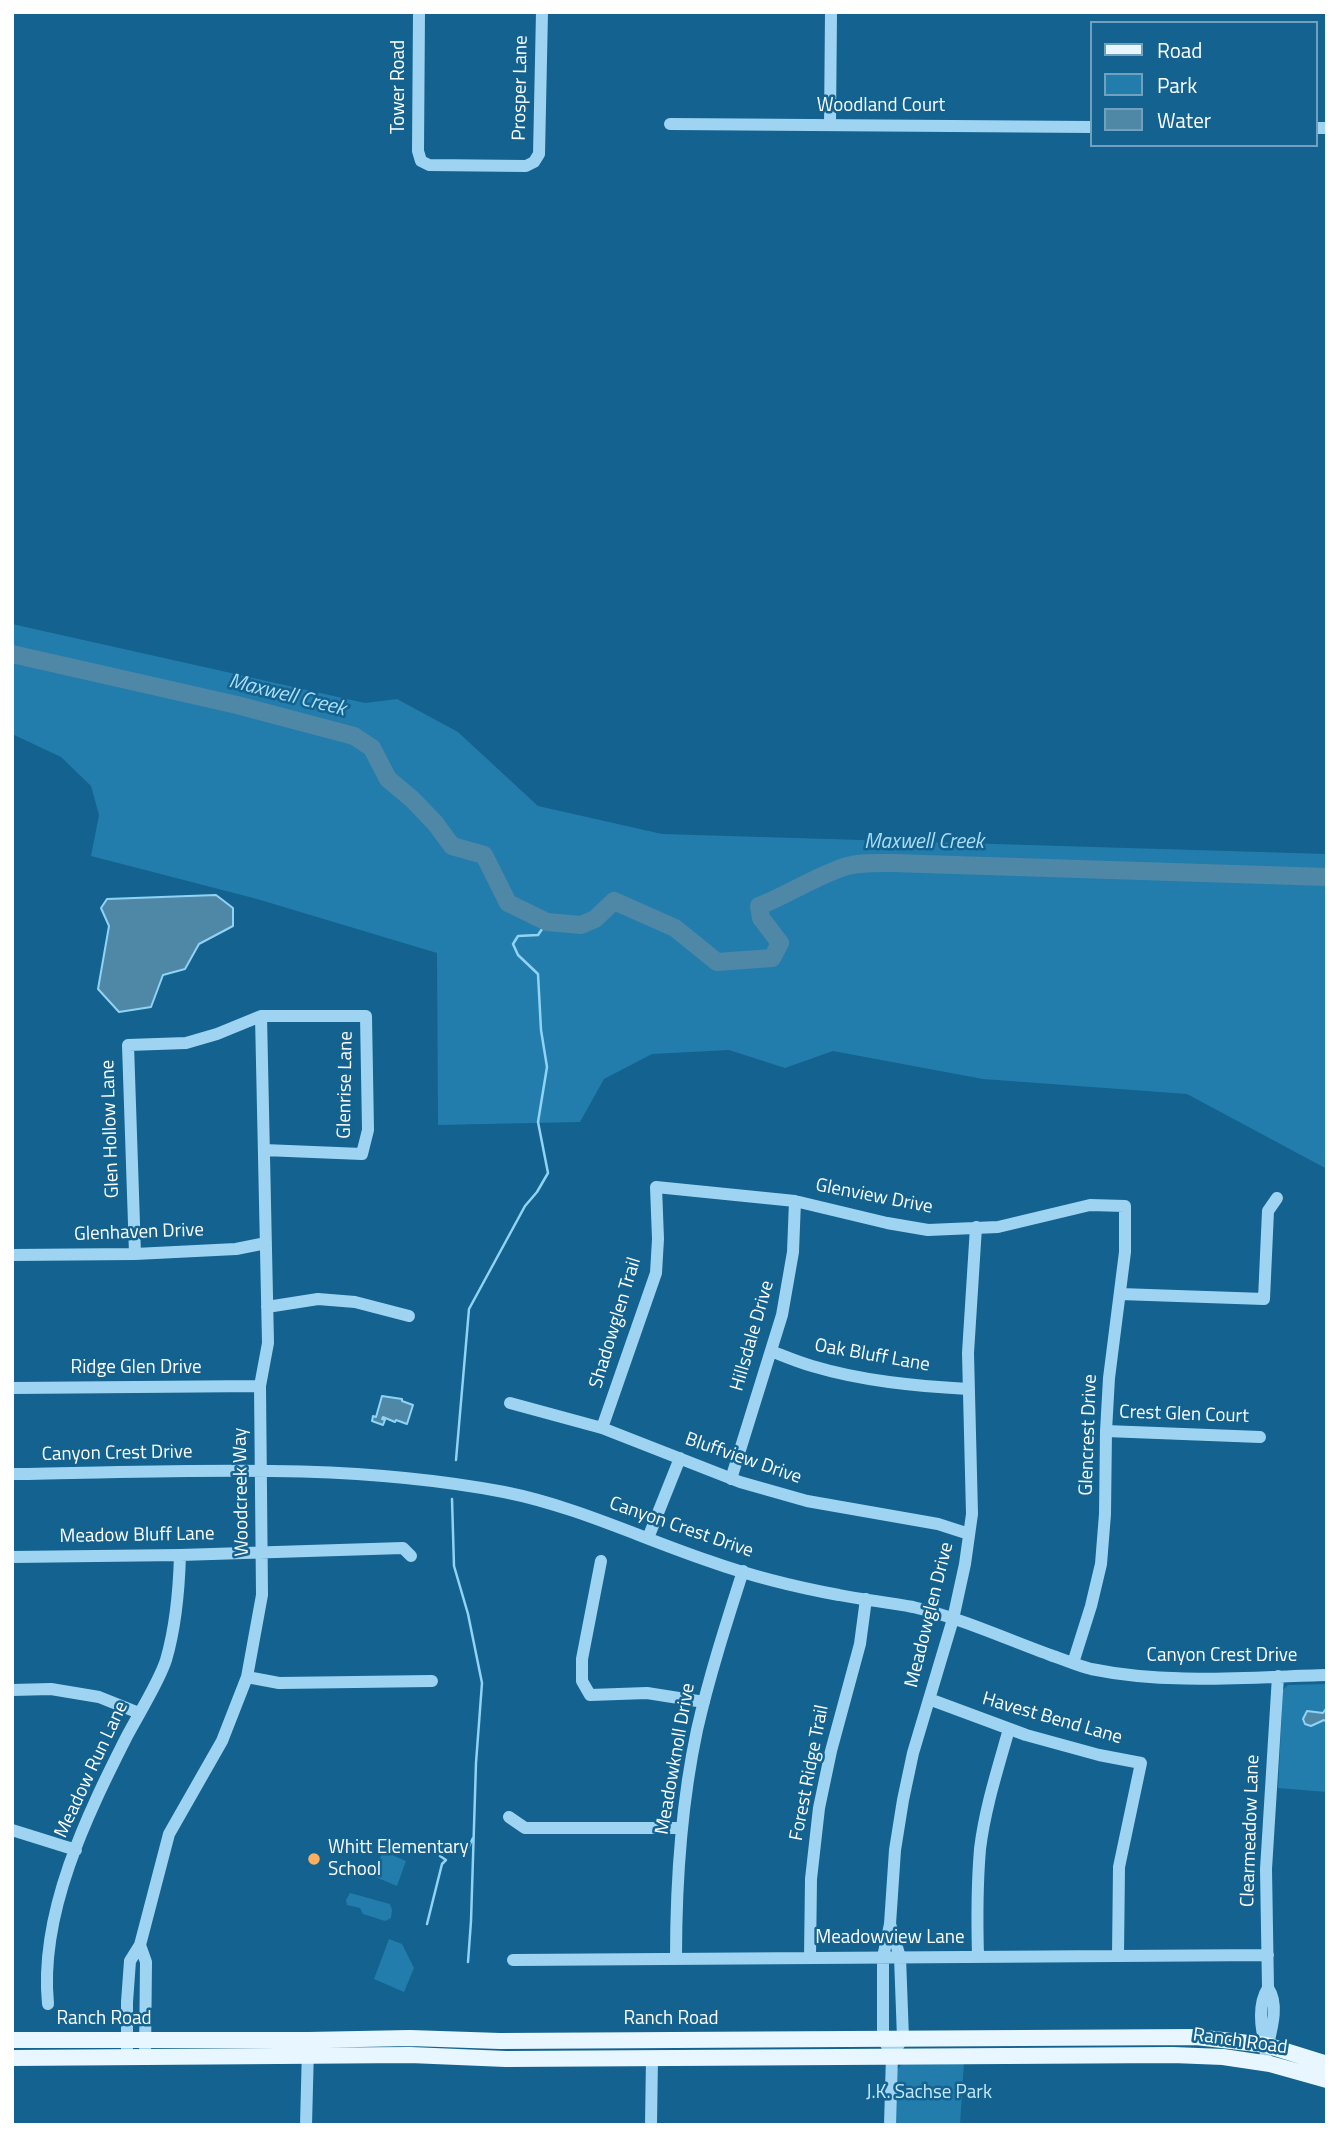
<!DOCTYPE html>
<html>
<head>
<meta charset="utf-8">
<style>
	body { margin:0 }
	#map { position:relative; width:1339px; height:2137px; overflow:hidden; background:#13628f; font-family:"Titillium Web",sans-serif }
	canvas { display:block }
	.frame { position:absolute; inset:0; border:14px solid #fff; pointer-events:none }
	.legend { position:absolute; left:1090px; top:21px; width:228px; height:126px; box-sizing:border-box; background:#13628f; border:2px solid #71a1bc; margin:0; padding:9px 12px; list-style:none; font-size:21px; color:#fff }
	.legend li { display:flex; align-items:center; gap:14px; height:35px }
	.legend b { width:35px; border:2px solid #71a1bc }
</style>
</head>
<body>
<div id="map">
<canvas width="1339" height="2137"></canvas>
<div class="frame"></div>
<ul class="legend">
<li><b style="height:9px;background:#e8f6ff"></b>Road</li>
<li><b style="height:19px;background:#227dac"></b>Park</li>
<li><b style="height:19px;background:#4f88a7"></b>Water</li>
</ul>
</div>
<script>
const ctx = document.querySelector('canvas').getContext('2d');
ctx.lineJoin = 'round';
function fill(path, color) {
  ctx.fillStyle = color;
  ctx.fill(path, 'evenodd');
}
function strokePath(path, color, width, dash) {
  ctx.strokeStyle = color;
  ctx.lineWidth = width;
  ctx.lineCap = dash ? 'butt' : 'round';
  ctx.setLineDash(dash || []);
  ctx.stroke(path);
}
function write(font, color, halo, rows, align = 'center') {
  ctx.font = font + ' "Titillium Web",sans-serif';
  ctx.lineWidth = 5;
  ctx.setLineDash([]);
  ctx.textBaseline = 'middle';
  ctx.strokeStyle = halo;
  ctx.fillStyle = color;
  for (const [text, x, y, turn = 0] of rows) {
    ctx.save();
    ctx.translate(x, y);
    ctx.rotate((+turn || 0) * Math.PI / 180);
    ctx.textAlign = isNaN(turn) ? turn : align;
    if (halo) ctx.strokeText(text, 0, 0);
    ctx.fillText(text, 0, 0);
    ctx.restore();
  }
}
const green = new Path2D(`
	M12,624L365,703L397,699L458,732L538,806L662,834L1327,854V1169L1187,1094L983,1079L833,1051L785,1068L729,1050L652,1054L604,1079L580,1122L438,1125L437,953L257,899L91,856L99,815L91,786L61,757L12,734Z
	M1327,1684V1792L1278,1788L1283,1690L1288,1685Z
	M383,1851L406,1861L397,1886L373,1876Z
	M350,1893C364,1897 376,1900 390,1904L392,1910L391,1918L385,1921L363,1914L360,1908L347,1905L346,1900Z
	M389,1939L402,1944L414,1968L404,1992L374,1979Z
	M904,2061L964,2062L960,2125H894L897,2070Z`);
const water = new Path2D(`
	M216,895L233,908V926L199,944L185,969L163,975L151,1007L119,1012L98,989L109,926L101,908L107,899Z
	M382,1396L402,1399V1401L413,1405L407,1424L396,1420L395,1422L383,1417L382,1419L385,1420L383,1425L372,1421L373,1416L376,1417Z
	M1327,1707V1722L1324,1720L1311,1726L1305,1724L1303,1719L1307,1711L1323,1713Z`);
const stream = new Path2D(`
	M456,1460L469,1309L525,1206L537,1192L548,1173L538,1122L547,1067L541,1030L538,974L518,955L513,944L518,936L538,935L547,922
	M452,1499L454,1566L468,1614L482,1683L476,1763L471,1921L468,1962
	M467,1850L473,1838
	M427,1924L442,1864L446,1860L440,1856`);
const river = new Path2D(`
	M12,654L237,705L354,736L372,748L388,779L412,799L435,823L452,846L484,855L508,903L547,922L581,925L595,919L614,901L675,928L717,962L772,958L780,943L761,918L759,906C788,895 814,877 844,867C859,862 878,863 893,863L1327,877`);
const minor = new Path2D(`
	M419,12L418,151L421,161L429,165L526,166L534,162L539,154L542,12
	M670,124L1092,127
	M830,125L831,12
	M1316,128H1327
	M135,1254L128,1045L186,1043L217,1034L261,1016H366L368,1130L362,1154L264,1150
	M12,1255L135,1254L236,1249L266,1243
	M1120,1294L1264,1299L1268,1211L1277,1198
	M267,1307L318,1299L355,1302L409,1316
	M771,1351C784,1356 798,1362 812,1366C862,1381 915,1386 968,1389
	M12,1388L260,1386
	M510,1403L602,1428L740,1482L807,1501L938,1524L969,1534
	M602,1428L656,1273L658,1239L656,1187L795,1201L887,1223L928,1230L998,1227L1090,1205L1125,1206V1252L1109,1378L1106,1431L1105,1514L1101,1564L1091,1606L1073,1663
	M1106,1431L1260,1437
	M12,1474C176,1472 342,1461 504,1492C575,1506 641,1538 709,1561C751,1576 795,1587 839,1595C863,1600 888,1602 913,1607C961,1618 1006,1639 1053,1656C1065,1660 1078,1666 1091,1669C1169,1685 1248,1677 1327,1675
	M731,1479L782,1315L793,1252L795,1201
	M648,1538L680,1458
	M12,1557L180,1555L403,1548L411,1556
	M601,1561L582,1659V1681L590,1695L647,1693L704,1702
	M247,1677L279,1683L432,1681
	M12,1690L51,1689L99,1697L139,1713
	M929,1699L1026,1735L1099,1755L1141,1763L1119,1867L1118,1955
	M509,1817L525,1828H682
	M12,1830L76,1850
	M890,1924L895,1850L903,1800L913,1753L953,1619L965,1564L972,1514L968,1353L976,1227
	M140,1945L146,1962L145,2057
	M978,1956C977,1920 977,1885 980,1849C985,1808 998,1768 1009,1729
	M810,1957L811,1879L819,1808L831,1751L860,1644L866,1599
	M676,1958C676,1882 681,1805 697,1730C709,1677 726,1624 743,1571
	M513,1960L1268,1955
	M48,2004C39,1913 87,1815 127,1736C138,1715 159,1682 166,1660C176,1626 179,1591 180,1555
	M1266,2045C1260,2028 1258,2003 1268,1988L1266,1869L1278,1676
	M887,2046L883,2038V1957L890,1924L900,1957L903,2038L892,2055L890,2125
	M127,2056V2002L130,1961L140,1945L169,1834L222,1741L247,1677L262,1595L260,1386L268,1343L261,1016
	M1264,2063C1267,2041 1282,2008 1268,1988
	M306,2125L308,2048
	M651,2125L652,2057`);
const major = new Path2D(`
	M12,2040H308L410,2038L500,2041L1196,2037L1266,2045L1327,2064
	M12,2058L410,2055L506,2059L1173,2055L1223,2057L1270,2064L1327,2080`);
const markers = [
	[314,1859,7,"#ffb05e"]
];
const streetNames = [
	["Tower Road",399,87,-90],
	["Prosper Lane",521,88,-89],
	["Woodland Court",881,106],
	["Glenrise Lane",346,1085,-89],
	["Glen Hollow Lane",111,1129,-92],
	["Glenview Drive",874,1197,11],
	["Glenhaven Drive",139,1233,-2],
	["Shadowglen Trail",616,1323,-73],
	["Hillsdale Drive",753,1336,-74],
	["Oak Bluff Lane",872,1356,10],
	["Ridge Glen Drive",136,1368],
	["Crest Glen Court",1184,1415,2],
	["Glencrest Drive",1089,1435,-88],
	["Canyon Crest Drive",117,1454,-1],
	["Bluffview Drive",743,1459,19],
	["Woodcreek Way",242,1492,-91],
	["Canyon Crest Drive",681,1528,19],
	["Meadow Bluff Lane",137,1536,-1],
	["Meadowglen Drive",930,1615,-76],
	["Canyon Crest Drive",1222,1656],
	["Havest Bend Lane",1052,1719,16],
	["Meadowknoll Drive",676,1759,-80],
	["Meadow Run Lane",92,1770,-65],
	["Forest Ridge Trail",810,1773,-79],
	["Clearmeadow Lane",1251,1831,-88],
	["Meadowview Lane",890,1938],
	["Ranch Road",104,2019],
	["Ranch Road",671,2019],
	["Ranch Road",1240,2042,8]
];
const poiNames = [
	["Whitt Elementary",328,1848],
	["School",328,1870]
];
const parkNames = [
	["J.K. Sachse Park",929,2093]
];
const waterNames = [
	["Maxwell Creek",287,696,14],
	["Maxwell Creek",924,843]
];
fill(green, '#227dac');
fill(water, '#4f88a7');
strokePath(water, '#90d3f4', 2);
strokePath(stream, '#90d3f4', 2.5);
strokePath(river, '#4f88a7', 18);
strokePath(minor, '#9ed4f1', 12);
strokePath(major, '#e8f6ff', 16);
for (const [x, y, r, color] of markers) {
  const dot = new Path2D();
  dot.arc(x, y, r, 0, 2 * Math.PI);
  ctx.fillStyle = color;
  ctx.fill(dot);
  strokePath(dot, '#13628f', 2.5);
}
write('19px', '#fff', '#13628f', streetNames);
write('19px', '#fff', '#13628f', poiNames, 'left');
write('19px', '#c5e9fc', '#13628f', parkNames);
write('italic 21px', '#aadef8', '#13628f', waterNames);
</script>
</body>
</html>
